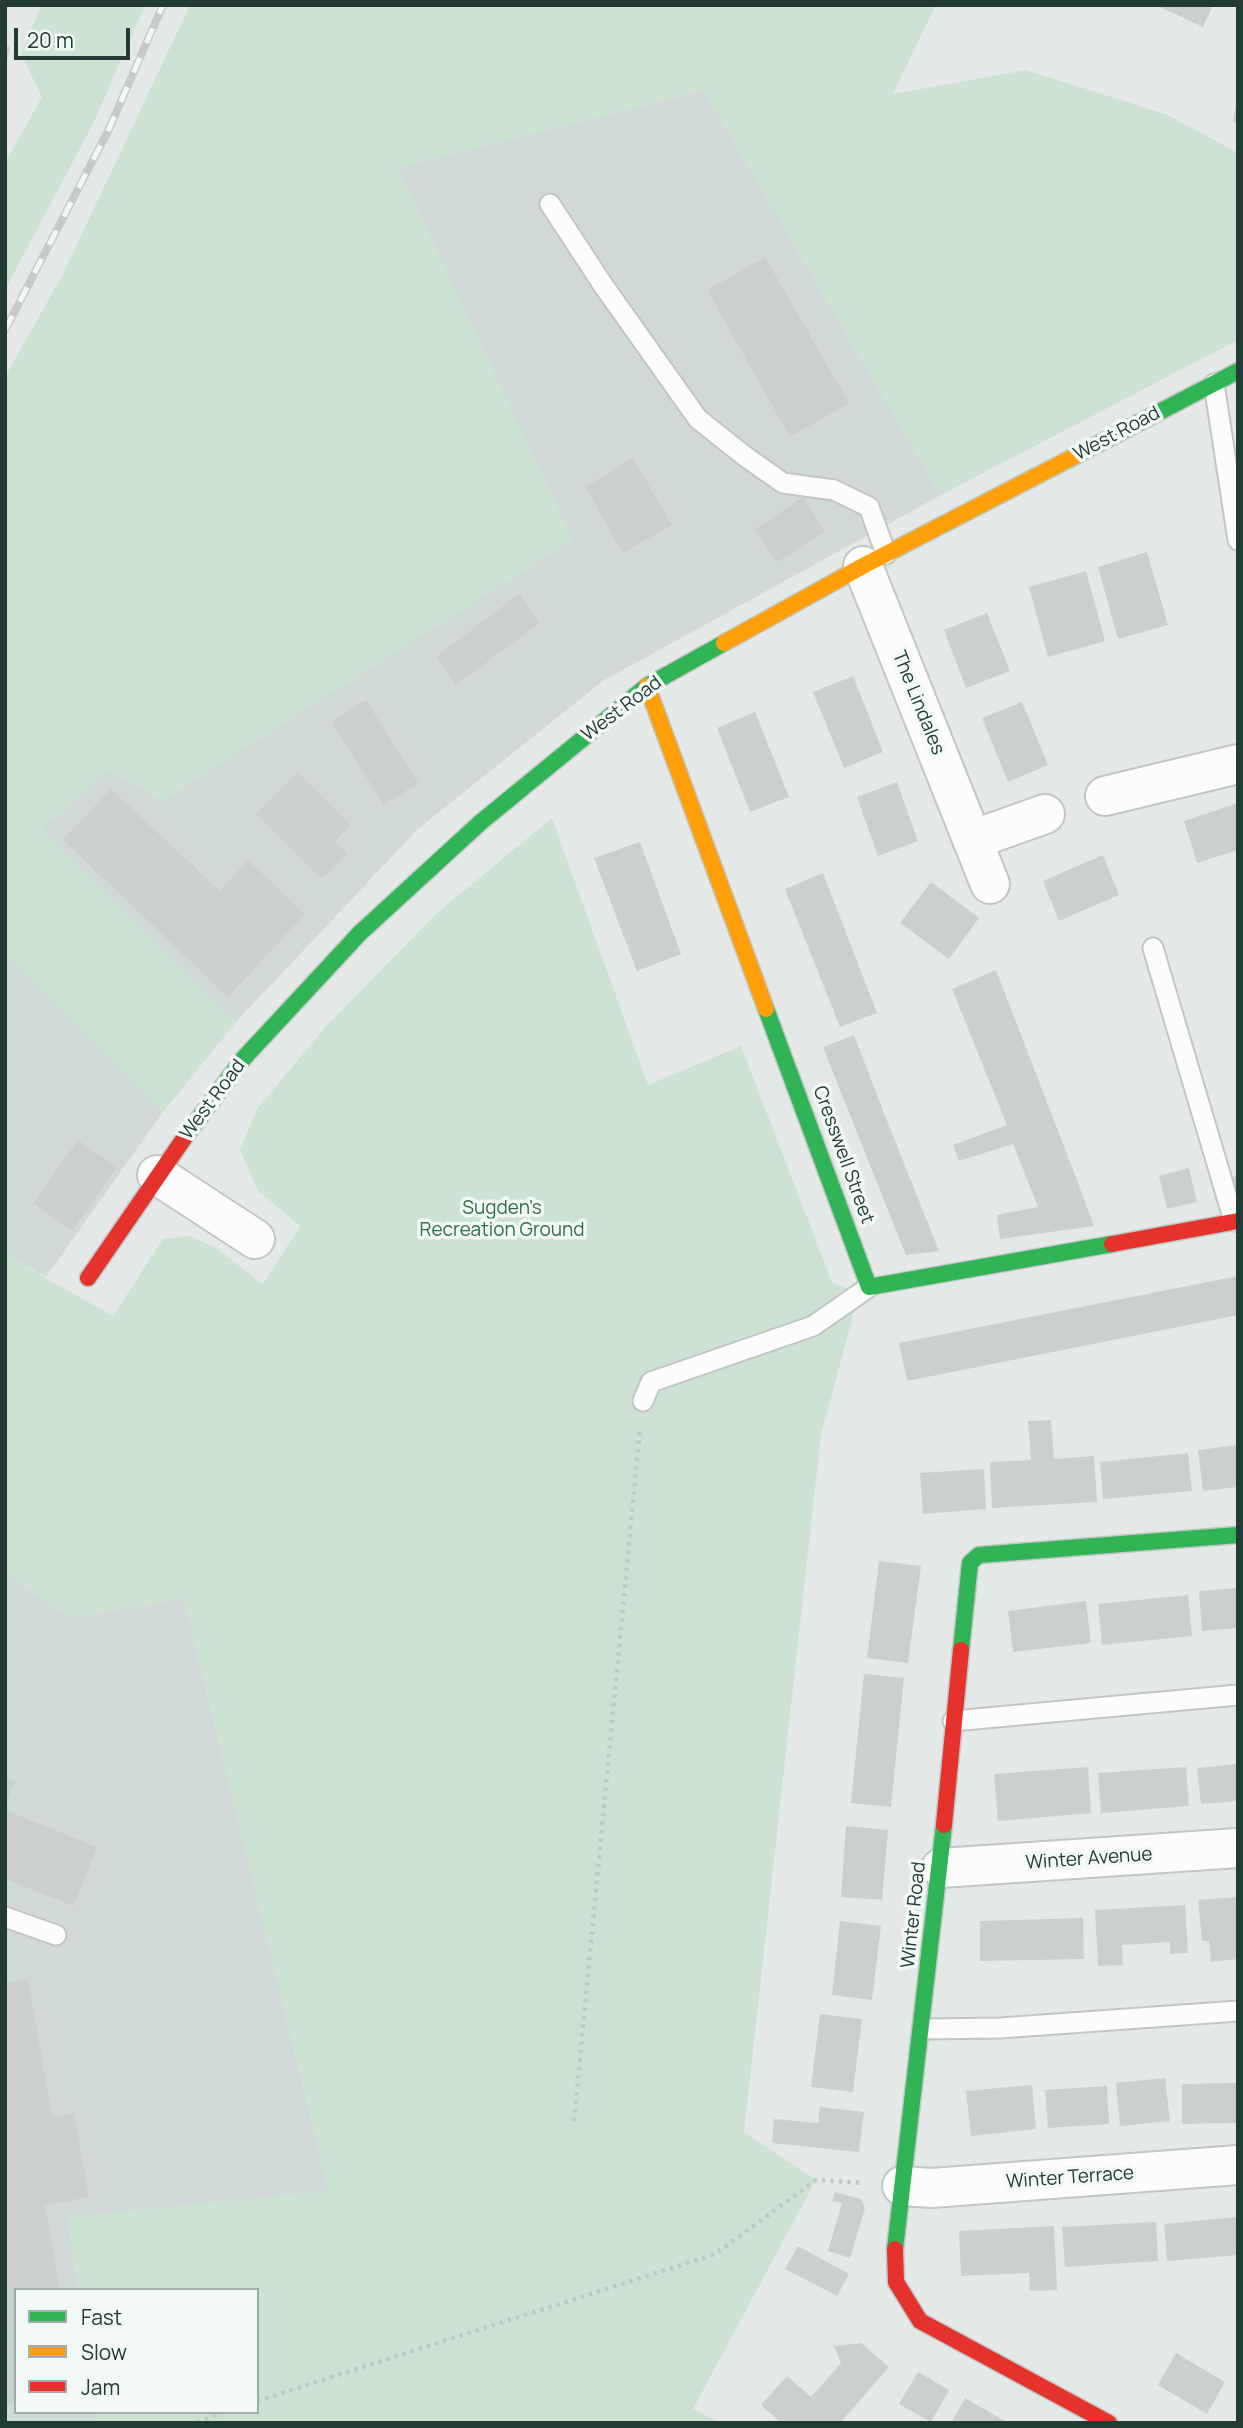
<!DOCTYPE html>
<html>
<head>
<meta charset="utf-8">
<style>
	body { margin:0 }
	#map { position:relative; width:1243px; height:2428px; overflow:hidden; background:#e4e9e7; font-family:Manrope,sans-serif }
	canvas { display:block }
	.frame { position:absolute; inset:0; border:7px solid #223c34; pointer-events:none }
	.legend { position:absolute; left:14px; top:2288px; width:245px; height:126px; box-sizing:border-box; background:#f2f8f5; border:2px solid #9fada8; margin:0; padding:9px 12px; list-style:none; font-size:21px; color:#223c34 }
	.legend li { display:flex; align-items:center; gap:14px; height:35px }
	.legend b { width:35px; border:2px solid #9fada8 }
	.scale { position:absolute; left:14px; top:28px; width:116px; height:32px; box-sizing:border-box; border:4px solid #223c34; border-top:0; padding-left:9px; font-size:21px; line-height:24px; white-space:nowrap; color:#223c34; -webkit-text-stroke:5px #f2f8f5; paint-order:stroke }
</style>
</head>
<body>
<div id="map">
<canvas width="1243" height="2428"></canvas>
<div class="frame"></div>
<ul class="legend">
<li><b style="height:9px;background:#30b455"></b>Fast</li>
<li><b style="height:9px;background:#ff9f0a"></b>Slow</li>
<li><b style="height:9px;background:#e5322d"></b>Jam</li>
</ul>
<div class="scale">20 m</div>
</div>
<script>
const ctx = document.querySelector('canvas').getContext('2d');
ctx.lineJoin = 'round';
function fill(path, color) {
  ctx.fillStyle = color;
  ctx.fill(path, 'evenodd');
}
function strokePath(path, color, width, dash) {
  ctx.strokeStyle = color;
  ctx.lineWidth = width;
  ctx.lineCap = dash ? 'butt' : 'round';
  ctx.setLineDash(dash || []);
  ctx.stroke(path);
}
function write(font, color, halo, rows, align = 'center') {
  ctx.font = font + ' Manrope,sans-serif';
  ctx.lineWidth = 7;
  ctx.setLineDash([]);
  ctx.textBaseline = 'middle';
  ctx.strokeStyle = halo;
  ctx.fillStyle = color;
  for (const [text, x, y, turn = 0] of rows) {
    ctx.save();
    ctx.translate(x, y);
    ctx.rotate((+turn || 0) * Math.PI / 180);
    ctx.textAlign = isNaN(turn) ? turn : align;
    if (halo) ctx.strokeText(text, 0, 0);
    ctx.fillText(text, 0, 0);
    ctx.restore();
  }
}
const built = new Path2D(`
	M704,90L941,495L603,681L418,829L236,1022L163,1112L46,1277L5,1255V377L398,167Z
	M5,1571L69,1618L184,1598L329,2191L68,2218L78,2290H16V2412H95L96,2423H5Z`);
const green = new Path2D(`
	M41,5H145L95,120L5,290V163L42,97L21,54Z
	M190,5H936L893,94L1026,70L1168,115L1238,153V340L941,495L704,90L398,167L573,540L162,801L108,770L42,830L236,1022L163,1112L5,956V377L63,274Z
	M552,818L648,1085L741,1046L832,1282L859,1294L821,1434L744,2132L816,2180L693,2409L721,2423H96L95,2412H257V2290H78L68,2217L329,2191L184,1598L69,1618L5,1571V1255L113,1316L163,1239L190,1236L216,1248L263,1284L300,1226L258,1191L240,1150L257,1109L329,1023L437,913Z`);
const building = new Path2D(`
	M1156,5H1213L1203,27Z
	M5,46L10,47L6,65H5Z
	M1236,104H1238V123L1233,122Z
	M765,257L849,403L790,437L707,290Z
	M633,458L672,525L623,553L585,487Z
	M803,497L825,531L777,562L755,529Z
	M1147,552L1168,625L1118,639L1098,567Z
	M1086,571L1105,641L1048,657L1029,587Z
	M519,594L540,623L456,685L436,657Z
	M987,613L1010,671L966,688L944,630Z
	M853,676L883,752L844,768L813,692Z
	M366,700L418,783L384,805L331,722Z
	M1022,702L1048,765L1008,782L982,718Z
	M755,712L789,797L750,812L717,728Z
	M298,772L351,824L335,841L347,854L322,879L256,814Z
	M897,782L918,841L878,856L857,797Z
	M111,789L220,891L248,860L305,914L228,997L63,840Z
	M1238,803V850L1197,863L1184,821Z
	M640,842L681,954L637,971L594,858Z
	M1103,855L1119,895L1059,921L1043,881Z
	M823,873L877,1013L840,1027L785,889Z
	M931,882L979,918L949,959L900,923Z
	M996,970L1075,1175L1094,1226L1000,1239L997,1215L1038,1207L1013,1144L959,1161L953,1145L1007,1125L952,989Z
	M854,1035L884,1113L939,1251L906,1255L895,1228L823,1047Z
	M78,1140L117,1167L72,1231L33,1203Z
	M1189,1168L1197,1202L1167,1209L1159,1176Z
	M1233,1176H1238V1196H1235Z
	M1238,1276V1315L907,1381L899,1343Z
	M1051,1420L1054,1459L1094,1456L1097,1502L992,1508L990,1462L1031,1460L1028,1421Z
	M1238,1445V1487L1203,1491L1198,1450Z
	M1188,1453L1192,1491L1103,1499L1100,1462Z
	M984,1469L986,1509L923,1514L920,1473Z
	M879,1561L921,1566L908,1663L867,1658Z
	M1238,1588V1628L1202,1631L1199,1591Z
	M1188,1595L1192,1636L1102,1645L1098,1604Z
	M1086,1601L1091,1643L1013,1652L1008,1611Z
	M864,1674L904,1678L891,1807L851,1803Z
	M1238,1764V1801L1201,1804L1197,1768Z
	M1088,1767L1091,1813L998,1821L994,1774Z
	M1186,1767L1189,1806L1101,1813L1098,1773Z
	M5,1777L15,1781L5,1806Z
	M5,1810L97,1847L74,1906L5,1879Z
	M846,1826L888,1830L882,1900L841,1897Z
	M1238,1897V1959L1211,1962L1209,1941H1202L1198,1900Z
	M1185,1905L1188,1953L1170,1954V1942L1122,1945L1123,1965L1098,1966L1095,1910Z
	M1083,1918L1084,1959L980,1961V1921Z
	M840,1921L881,1926L872,2000L832,1995Z
	M28,1979L52,2117L74,2113L89,2197L45,2205L60,2290H16V2404L5,2406V1983Z
	M820,2014L862,2019L853,2092L811,2087Z
	M1165,2078L1170,2121L1120,2126L1116,2083Z
	M1238,2083V2123L1182,2124V2084Z
	M1032,2085L1036,2129L971,2136L966,2091Z
	M1107,2086L1109,2124L1048,2128L1045,2090Z
	M820,2107L864,2112L859,2152L772,2143L774,2119L818,2123Z
	M835,2192L861,2199L865,2208L850,2258L828,2251L842,2203L832,2201Z
	M1238,2217V2255L1167,2261L1164,2224Z
	M1156,2222L1158,2261L1065,2267L1062,2227Z
	M1054,2226L1057,2290L1030,2291L1029,2273L961,2276L959,2231Z
	M798,2246L849,2274L837,2296L785,2269Z
	M861,2343L889,2367L840,2423H781L761,2405L787,2376L811,2397L841,2363L834,2346Z
	M1176,2353L1225,2382L1207,2414L1158,2385Z
	M918,2372L949,2390L931,2422L899,2404Z
	M965,2398L989,2412L1009,2423H951Z`);
const path = new Path2D(`
	M574,2121L640,1429
	M257,2401L715,2254L816,2180L864,2183
	M197,2423L222,2412`);
const lane = new Path2D(`
	M550,204L603,285L698,419L746,457L783,483L834,490L869,507L886,554
	M1214,384L1238,540
	M1153,948L1234,1221
	M643,1401L651,1382L813,1326L869,1287
	M953,1721L1238,1695
	M5,1917L56,1935
	M923,2029L1000,2028L1238,2011`);
const street = new Path2D(`
	M863,566L990,884
	M1105,796L1238,764
	M972,840L1045,814
	M157,1175L255,1239
	M941,1868L1238,1848
	M902,2186L932,2188L1238,2165`);
const fast = new Path2D(`
	M1079,454L1238,371
	M766,1009L869,1287L1112,1244
	M185,1137L243,1059L360,933L481,822L647,686L724,643
	M961,1650L970,1563L979,1555L1238,1535
	M895,2249L944,1825`);
const slow = new Path2D(`
	M724,643L863,566L1079,454
	M647,686L766,1009`);
const jam = new Path2D(`
	M1112,1244L1238,1221
	M88,1278L185,1137
	M944,1825L961,1650
	M895,2249L896,2282L920,2321L1109,2423`);
const rail = new Path2D(`
	M5,330L108,131L163,5`);
const streetNames = [
	["West Road",1117,434,-28],
	["The Lindales",918,703,68],
	["West Road",622,709,-37],
	["West Road",213,1100,-53],
	["Cresswell Street",843,1155,70],
	["Winter Avenue",1089,1859,-4],
	["Winter Road",914,1915,-84],
	["Winter Terrace",1070,2178,-4]
];
const parkNames = [
	["Sugden's",502,1209],
	["Recreation Ground",502,1231]
];
fill(built, '#d2dad7');
fill(green, '#cde2d3');
fill(building, '#cbd0ce');
strokePath(lane, '#c1c6c4', 23);
strokePath(street, '#c1c6c4', 42);
strokePath(fast, '#bfc7c4', 19);
strokePath(slow, '#bfc7c4', 19);
strokePath(jam, '#bfc7c4', 19);
strokePath(path, '#c1c9c5', 4.5, [3.5, 5]);
strokePath(lane, '#fbfcfb', 19);
strokePath(street, '#fbfcfb', 38);
strokePath(fast, '#30b455', 16);
strokePath(slow, '#ff9f0a', 16);
strokePath(jam, '#e5322d', 16);
strokePath(rail, '#c7cac9', 8);
strokePath(rail, '#f2f8f5', 5, [16]);
write('19px', '#223c34', '#f2f8f5', streetNames);
write('19px', '#2e7146', '#f2f8f5', parkNames);
</script>
</body>
</html>
